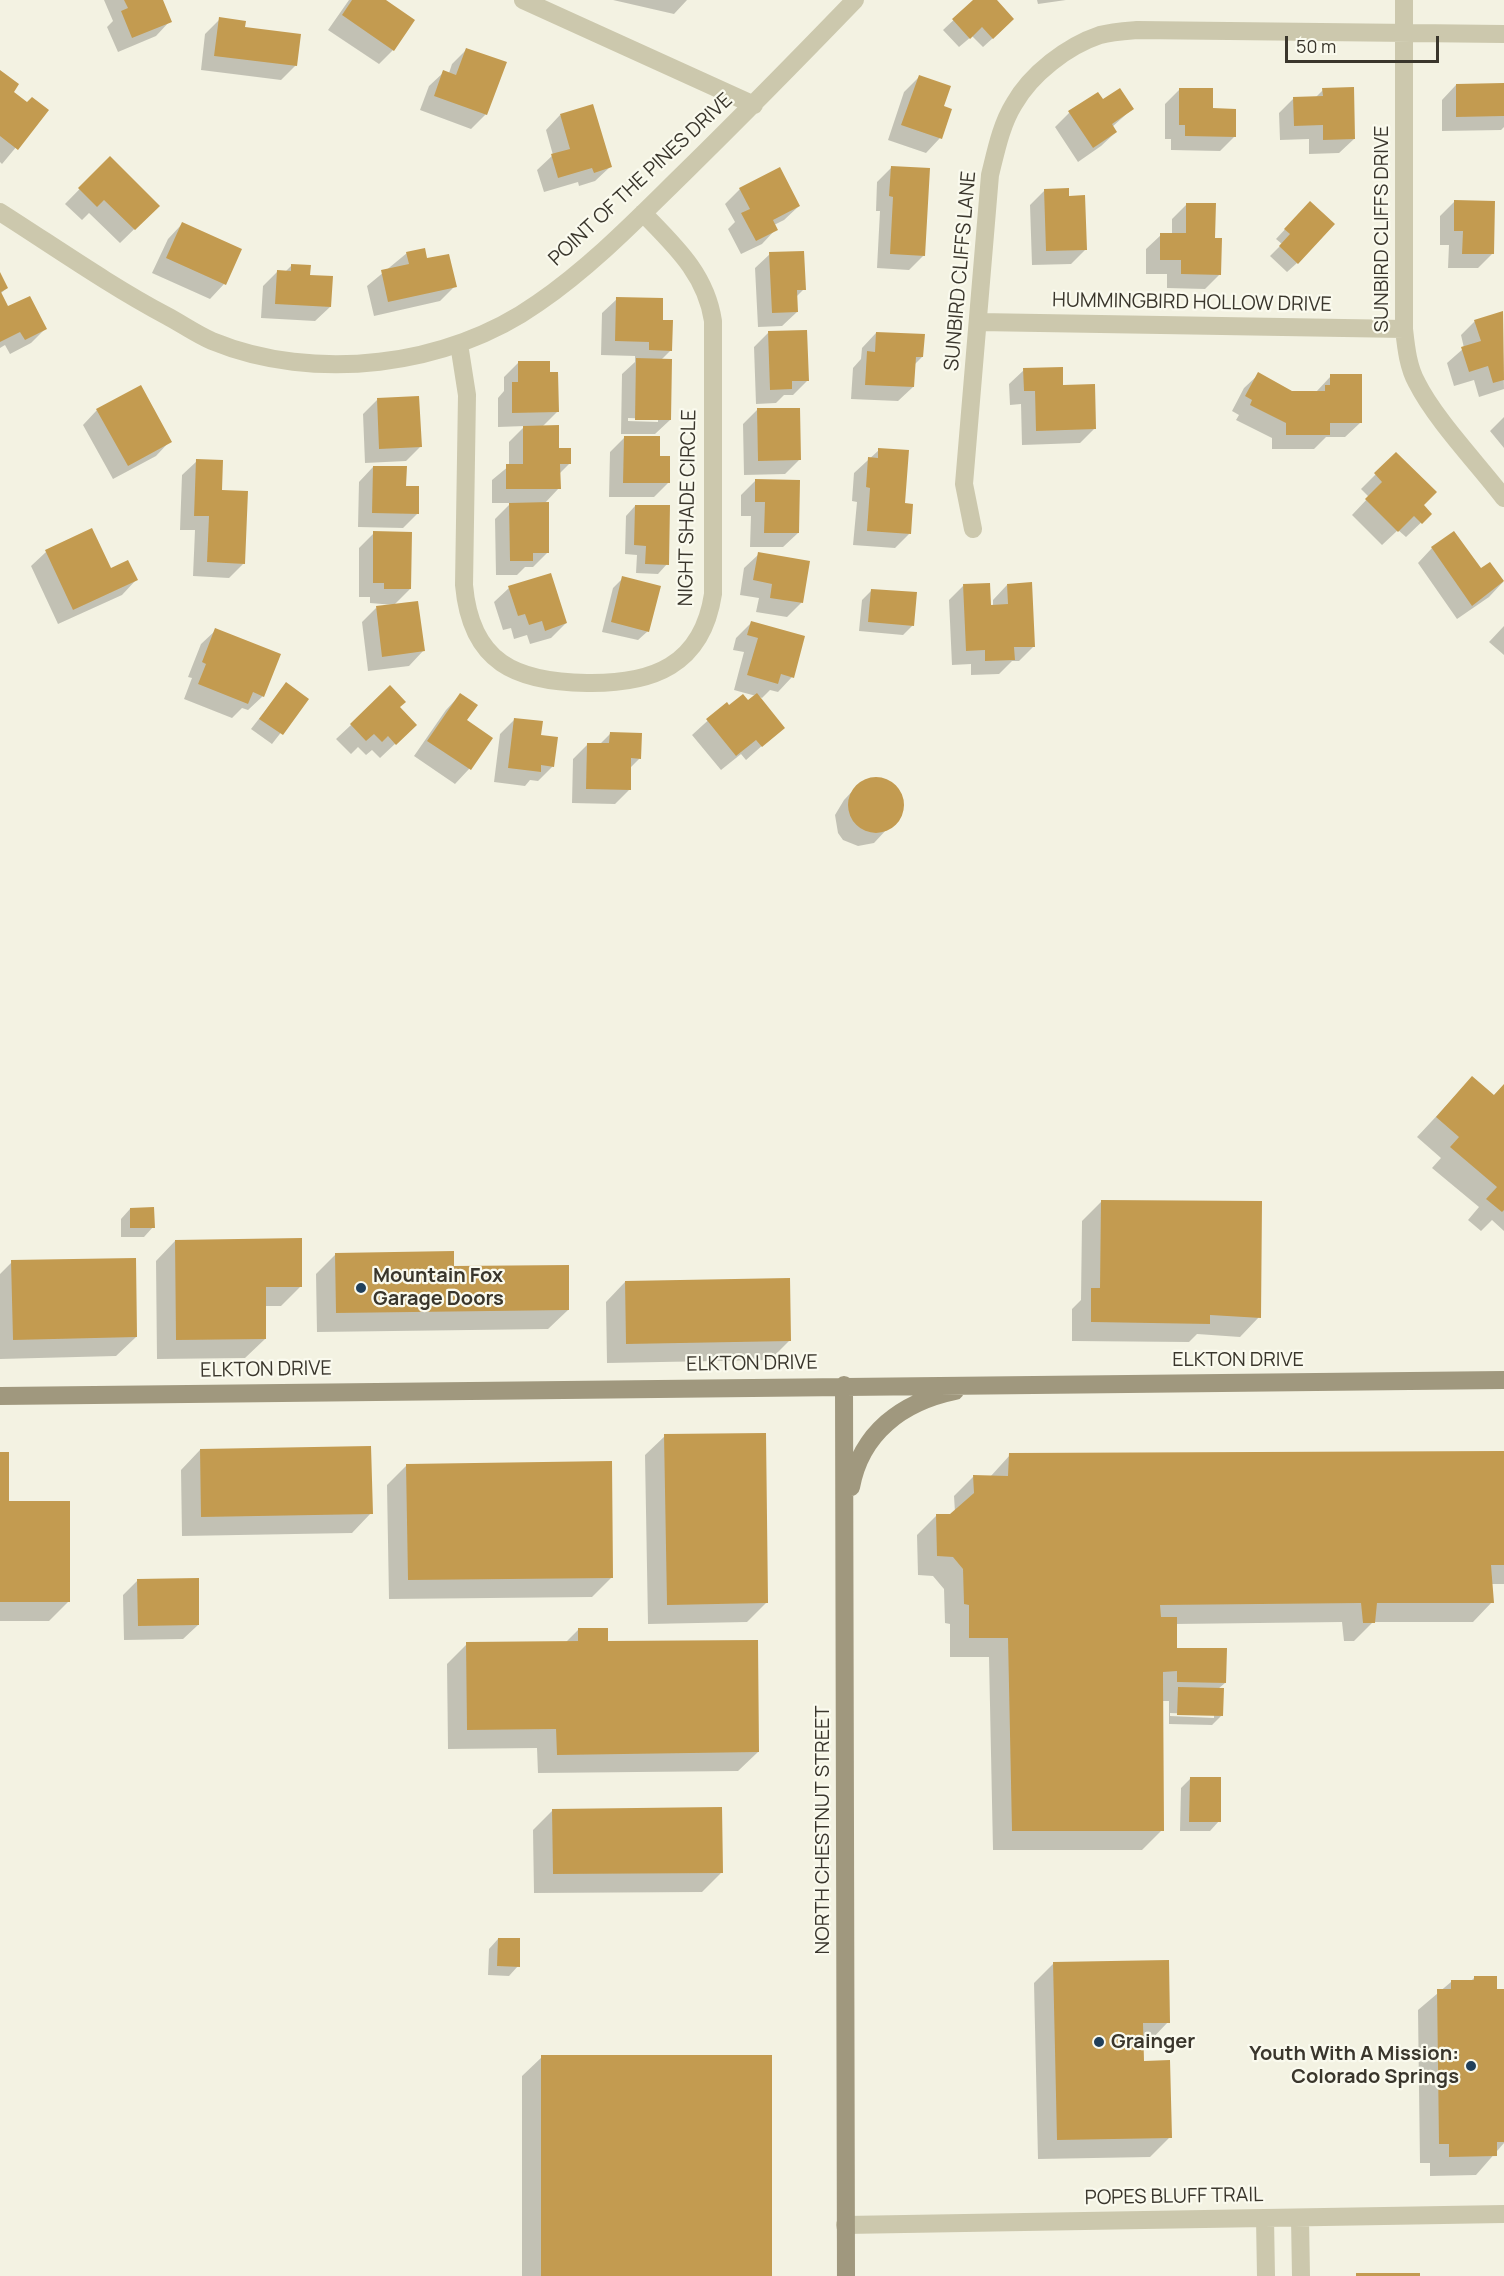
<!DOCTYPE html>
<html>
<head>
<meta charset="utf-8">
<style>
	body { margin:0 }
	#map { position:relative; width:1504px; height:2276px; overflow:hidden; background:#f3f2e2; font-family:Manrope,sans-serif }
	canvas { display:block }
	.scale { position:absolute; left:1285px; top:36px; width:154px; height:27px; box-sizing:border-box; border:3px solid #3a362c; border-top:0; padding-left:8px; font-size:18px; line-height:21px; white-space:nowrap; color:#3a362c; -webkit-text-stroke:4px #fafaee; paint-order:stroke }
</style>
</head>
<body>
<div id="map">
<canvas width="1504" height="2276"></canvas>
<div class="scale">50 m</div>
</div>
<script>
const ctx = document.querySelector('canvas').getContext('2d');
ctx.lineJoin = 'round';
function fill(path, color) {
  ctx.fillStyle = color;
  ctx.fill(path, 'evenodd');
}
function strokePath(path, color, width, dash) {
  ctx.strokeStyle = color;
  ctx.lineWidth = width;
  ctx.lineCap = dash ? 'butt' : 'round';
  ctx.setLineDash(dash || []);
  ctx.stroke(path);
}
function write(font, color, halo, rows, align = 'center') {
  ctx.font = font + ' Manrope,sans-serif';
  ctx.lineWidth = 4.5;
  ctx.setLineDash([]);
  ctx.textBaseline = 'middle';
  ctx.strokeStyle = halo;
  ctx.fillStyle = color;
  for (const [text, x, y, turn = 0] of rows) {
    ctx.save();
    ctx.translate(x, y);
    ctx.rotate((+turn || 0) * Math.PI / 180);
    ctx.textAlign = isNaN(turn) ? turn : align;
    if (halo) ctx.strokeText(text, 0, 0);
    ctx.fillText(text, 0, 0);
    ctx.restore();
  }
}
const shadow = new Path2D(`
	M104,0H161L170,21L156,36L118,52L107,27L113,21Z
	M349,0H383L393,50L379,64L328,30Z
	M613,0H687L674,14Z
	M975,0H995L1003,29L983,47L972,36L959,47L943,30Z
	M1037,0H1066L1038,4Z
	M220,19L244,28L296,65L281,80L201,70L205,34Z
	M467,49L486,114L471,129L420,110L429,86L444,72L449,73L452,64Z
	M0,72L11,92L27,104L47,110L2,164L0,162Z
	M919,77L942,107L940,138L926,153L888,140L904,92Z
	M1456,85H1504V127L1501,130L1442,131V100Z
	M1180,89L1211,110L1234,137L1220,151L1171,150V139H1165V104Z
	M1323,90L1354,139L1339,153L1309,154V139L1280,140L1279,113L1294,98H1315Z
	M1132,109L1112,127L1116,132L1101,146L1078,162L1055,127L1069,113Z
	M560,115L610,167L595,181L579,186L578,182L544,192L537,170L553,155L546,130Z
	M110,158L158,206L120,243L89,213L82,220L65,204Z
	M892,167L924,255L909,270L877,268L880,211H876L877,182Z
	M740,189L799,206L784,220L774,225L776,229L762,244L741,254L728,229L735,222L725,204Z
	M1045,190L1068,198L1086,249L1071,264L1032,265L1030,205Z
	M1455,201L1492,254L1478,268H1448L1449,245H1440V216Z
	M1187,204L1214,239L1220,274L1205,289L1167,288V274H1146V249L1161,235H1172V219Z
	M1301,212L1297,263L1287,272L1270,256L1282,244L1276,239Z
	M182,224L224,284L210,299L152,273L168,239Z
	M407,253L426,260L455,286L440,301L374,316L367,286Z
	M770,254L804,289L796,297L797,312L782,326L758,327L755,268Z
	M292,265L309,276L330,307L315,321L261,318L263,286L277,272H285Z
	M0,275L7,288L0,294L8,308L45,329L31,343L10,354L5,345L0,348Z
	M617,299L661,322L671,350L661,360L670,420L655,434H621L622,374L635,362V356L601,355L602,313ZM628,418L658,419V422L628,421Z
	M1502,313L1504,389L1479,397L1474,380L1454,386L1447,363L1464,348L1461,335L1475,321Z
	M768,333L808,380L793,395H784L776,403L756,404L754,347Z
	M876,333L922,357L914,365L913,387L898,401L851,399L853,368L861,359L862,348Z
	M518,363L549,374L558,411L542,427L570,463L559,474V488L544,504L548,552L533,567H525L517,575H496L495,519L511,503H492V480L509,466V442L525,426L498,427V398L504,391V377Z
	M1024,370L1062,387L1095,428L1080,443L1022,445L1021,404L1010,405L1009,384Z
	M1259,374L1292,392H1316L1331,376L1360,423L1345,437H1326L1314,449H1272V438L1236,420L1239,415L1232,411L1244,388Z
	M377,400L420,447L406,461L365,463L363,414Z
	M97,410L170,441L156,456L113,479L83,425Z
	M757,410L799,460L785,474L744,475L743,424Z
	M1504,417V448L1490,431Z
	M624,438L658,458L668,483L654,497H609L610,452Z
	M879,450L904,504L909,534L895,548L853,545L857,502L852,501L854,473Z
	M1396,454L1422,505L1430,514L1406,537L1398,530L1382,545L1352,515L1369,497L1361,489Z
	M197,461L220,492L244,563L229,578L193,576L195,530H180L182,475Z
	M373,467L405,488L418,513L403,528L358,527L359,482Z
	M756,480L798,533L783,547H750L751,516H741V495Z
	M635,506L667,564L658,574L636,573L637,555L625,554L626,516Z
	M374,533L410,589L394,605L370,603V597H359V548Z
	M1432,548L1480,571L1490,564L1503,582L1489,597L1457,619L1418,563Z
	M46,552L110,570L136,580L122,595L58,624L31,566Z
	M759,554L802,602L787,617L756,612L759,598L740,595L744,568Z
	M623,578L648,631L638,640L602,632L613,588Z
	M1007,585L1034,646L1019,661H1012L999,674L971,675V664L952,665L949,600L963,586L993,606V600Z
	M509,588L566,623L551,638L530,644L527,635L514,639L511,628L503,630L494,602Z
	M872,590L913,625L903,635L859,631L862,600Z
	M376,608L423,651L409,666L368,671L362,622Z
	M751,623L792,677L778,692L770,690L762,698L758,696L783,727L746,760L741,754L721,770L692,735L726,704L729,707L748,703L756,696L734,690L744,652L733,650L736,638Z
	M1504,626V655L1489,642Z
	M216,630L263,696L248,710L242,708L232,718L184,699L192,678L188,677L201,644Z
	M286,684L307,699L272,744L251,729Z
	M460,695L465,720L491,738L469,769L455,784L414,756L446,710Z
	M515,719L539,736L553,766L538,781L530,780L525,786L494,782L500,734Z
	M351,725H415L380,758L372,750L366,755L358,747L351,754L336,739Z
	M610,734L640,758L630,768L629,790L615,804L572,803L573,759L588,744H600Z
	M876,778L893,784L899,791L903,807L900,815L874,843L858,846L843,840L838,833L835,815L844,800L859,784Z
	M1472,1078L1493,1096L1504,1085V1231L1492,1220L1481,1231L1468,1220L1479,1207L1432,1168L1441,1158L1417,1137Z
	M1101,1202L1259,1317L1240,1337L1197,1334L1189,1342L1072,1341V1309L1081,1300L1082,1221Z
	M130,1209L153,1227L144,1237H121V1219Z
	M175,1241L301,1286L281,1306H264L265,1339L245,1358L157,1359L156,1261Z
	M336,1254L453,1268L568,1310L548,1329L317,1332L316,1274Z
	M12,1262L136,1337L116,1356L0,1359V1274Z
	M625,1282L789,1341L770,1360L607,1363L606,1302Z
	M665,1436L767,1602L747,1622L648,1624L645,1455Z
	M200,1450L371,1513L352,1533L182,1536L181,1470Z
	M1504,1452V1584H1491L1492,1602L1473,1622H1373L1354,1641H1344L1342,1622L1175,1624L1176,1649L1225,1683L1218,1689L1221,1716L1212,1725L1169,1724V1701H1162V1830L1142,1850H993L989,1657H950V1624L945,1623L944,1589L933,1576L918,1575L917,1535L936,1516L950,1515L955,1512L954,1496L973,1477H990L1010,1455ZM1170,1713L1214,1715V1718L1170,1716Z
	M0,1454L8,1502L69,1601L49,1621H0Z
	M407,1465L612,1577L592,1597L389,1599L387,1485Z
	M138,1580L198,1625L183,1639L124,1640L123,1595Z
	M578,1630L606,1643L758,1752L738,1771L538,1773L537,1748L448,1749L447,1664L467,1644L565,1643Z
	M1190,1779L1219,1821L1210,1831H1180L1181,1788Z
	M553,1810L722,1872L702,1892L534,1893L533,1830Z
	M498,1939L518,1966L509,1976L488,1975L489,1949Z
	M1054,1963L1168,2022L1149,2042H1142V2063L1170,2137L1150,2157L1038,2159L1034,1983Z
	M1475,1977L1495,1990L1504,2028V2143L1476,2175L1430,2176V2163H1420L1418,2010L1451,1982L1471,1981Z
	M542,2057L771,2276H522V2076Z`);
const building = new Path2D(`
	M124,0H163L172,22L132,38L121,11L128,8Z
	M352,0H386L415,20L394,51L342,15Z
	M973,0H997L1014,19L993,39L982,27L970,39L952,19Z
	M219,17L246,21L245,27L301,34L297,66L214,56Z
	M466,48L507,62L487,115L434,96L443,70L456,75Z
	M0,70L19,84L14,92L27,102L32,97L49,110L18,150L0,136Z
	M919,75L951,86L944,106L952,109L942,139L901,125Z
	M1504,83V116L1456,117V84Z
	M1354,87L1355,139L1323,140V125L1294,126L1293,97L1323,96L1322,88Z
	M1120,88L1134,109L1112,124L1117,132L1093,148L1068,111L1098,92L1103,99Z
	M1179,88H1213V108L1236,109V137L1185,136V125H1179Z
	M593,104L612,167L594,173L592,168L558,178L551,154L570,149L560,114Z
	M110,156L160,206L135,230L104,200L97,207L78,188Z
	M891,166L930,168L925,256L890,254L893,197L889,196Z
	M780,167L800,206L773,220L778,230L756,241L741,213L750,209L739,188Z
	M1069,188V196L1085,195L1087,250L1046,251L1044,189Z
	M1454,200L1495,201L1494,254H1462L1463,231H1454Z
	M1310,201L1335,224L1298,264L1279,246L1290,234L1284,229Z
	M1186,203H1216L1215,238H1222L1221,275L1181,274V260H1160V233H1186Z
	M182,222L242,249L226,285L166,258Z
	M425,248L427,258L449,254L457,287L388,302L381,270L409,264L406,252Z
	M804,251L806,290H797L798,312L772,313L769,252Z
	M291,264L311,265L310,275L333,276L331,307L275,304L277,270L291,271Z
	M0,272L8,288L1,292L8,306L30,296L47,329L25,340L20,332L0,342Z
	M616,297L663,298V320H673L672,351L649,350V342L615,341Z
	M1503,311L1504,380L1493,383L1488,366L1469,372L1461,347L1481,341L1474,320Z
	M807,330L809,381H792V389L770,390L768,331Z
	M876,332L925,334L923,357H916L914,387L865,385L867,351L875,352Z
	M636,358L672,359L671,420H635Z
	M518,361H550V372H558L559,412L512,413V382H518Z
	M1063,367V385L1095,384L1096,429L1036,431L1035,391H1024L1023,368Z
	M1258,372L1292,391H1325V385H1330V374H1362V423H1330V435H1286V423L1250,405L1252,400L1245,396Z
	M141,385L172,442L128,466L96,409Z
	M419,396L422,447L379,449L377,398Z
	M757,408H800L801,460L758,461Z
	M559,425V448H571V464H560L561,489H506V464H523V426Z
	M624,436H660V456H670V483H623Z
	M878,448L909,450L905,503L913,504L911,534L867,531L870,488L866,487L868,457L878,458Z
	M1396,452L1437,492L1424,505L1432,514L1422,524L1414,516L1398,532L1365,499L1382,482L1374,473Z
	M196,459L223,460L222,490L248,491L245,564L207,562L209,516H194Z
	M373,466H407L406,486H419V514L372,513Z
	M755,479L800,480L799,533H764L765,502H755Z
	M549,502V553H533V561H510L509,503Z
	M635,505H670L669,565L645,564L646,546L634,545Z
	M92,528L111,568L128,560L138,580L73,610L45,550Z
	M373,531L412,532L411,589H384V583H373Z
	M1454,531L1481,568L1490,562L1504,581L1472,606L1431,547Z
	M758,552L810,561L803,603L770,598L772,584L753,580Z
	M551,573L567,623L545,631L542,621L529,625L525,614L518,616L508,586Z
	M622,576L661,586L649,632L611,622Z
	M1032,582L1035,647H1014L1015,660L985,661V650L966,651L963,584L990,583L991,605L1008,604L1007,584Z
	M871,589L917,592L914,626L868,622Z
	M418,601L425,651L382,657L376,606Z
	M751,621L805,636L794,678L781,674L778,684L747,675L758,638L747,635Z
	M215,628L281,654L264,697L253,692L248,704L198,684L206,664L202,662Z
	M286,682L309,699L283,735L259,719Z
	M390,685L406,702L400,707L417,725L396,745L388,736L382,742L374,734L366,741L350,724Z
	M460,693L478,705L467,720L493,738L471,770L427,741Z
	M757,693L785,728L762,747L756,740L736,756L706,719L727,702L729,705L743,694L748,700Z
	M514,718L543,721L541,735L558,737L554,767L541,765V772L508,768Z
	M610,732L642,733L641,759L631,758V790L586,789L587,743H609Z
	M848 805a28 28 0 1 1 56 0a28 28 0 1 1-56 0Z
	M1472,1076L1494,1095L1504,1084V1210L1502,1212L1486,1199L1497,1187L1450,1147L1459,1137L1436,1117Z
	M1101,1200L1262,1201L1261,1318L1210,1315V1324L1091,1322V1288H1100Z
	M154,1207L155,1228H130V1208Z
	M302,1238V1287H266V1339L176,1340L175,1240Z
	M454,1251V1266L569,1265V1310L336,1313L335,1253Z
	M136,1258L137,1337L13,1340L11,1260Z
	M790,1278L791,1341L626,1344L625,1281Z
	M766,1433L768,1603L667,1605L664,1434Z
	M371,1446L373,1514L201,1517L200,1449Z
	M1504,1451V1565H1491L1494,1603H1377L1375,1623H1363L1361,1603L1160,1605L1161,1617H1177V1648H1227L1226,1683L1177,1682V1671L1163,1672L1164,1831H1012L1008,1638H969V1605L964,1604L963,1569L953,1557L937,1556L936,1514H950L974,1493L973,1475L1008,1476L1009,1453Z
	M0,1452H9V1501H70V1602H0Z
	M612,1461L613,1578L408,1580L406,1464Z
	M199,1578V1625L138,1626L137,1579Z
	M578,1628H608V1641L758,1640L759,1752L557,1755L556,1729L467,1730L466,1642L578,1641Z
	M1178,1687L1224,1688L1223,1716L1177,1715Z
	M1190,1777H1221V1822H1189Z
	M722,1807L723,1873L553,1874L552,1809Z
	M498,1938H520V1967L497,1966Z
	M1169,1960L1170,2023H1143L1144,2061L1170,2060L1172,2138L1057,2140L1053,1962Z
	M1474,1976H1497V1989H1504V2142H1497V2156L1449,2157V2144H1439L1437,1989H1451V1980H1474Z
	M541,2055H772V2276H541Z
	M1356,2273H1420V2276H1356Z`);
const street = new Path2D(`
	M523,0L754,105
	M1404,0V329C1406,347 1408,367 1417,383C1435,419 1478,464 1504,498
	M0,212C55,247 109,285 167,316C182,324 196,334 212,341C314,383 448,367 538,303C592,266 638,218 684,173C742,116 799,58 855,0
	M979,322L1404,329
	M459,344L467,395L464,585C471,663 516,682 587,683C652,684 702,666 713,594V321C706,274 675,246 643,213
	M973,529L964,484L990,175C996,151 1001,125 1014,104C1031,74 1067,46 1100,35C1111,32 1125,31 1137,30L1504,34
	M1265,2218L1266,2276
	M1300,2218L1301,2276
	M845,2225L1504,2214`);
const secondary = new Path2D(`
	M844,1385L846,2276
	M0,1396L1504,1380
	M851,1487C861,1433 902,1402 955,1391`);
const markers = [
	[361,1288,6,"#21405b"],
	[1099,2042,6,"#21405b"],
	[1471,2066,6,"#21405b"]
];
const streetNames = [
	["POINT OF THE PINES DRIVE",641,180,-43],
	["SUNBIRD CLIFFS DRIVE",1382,229,-90],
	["SUNBIRD CLIFFS LANE",961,271,-85],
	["HUMMINGBIRD HOLLOW DRIVE",1192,303,1],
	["NIGHT SHADE CIRCLE",688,508,-89],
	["ELKTON DRIVE",1238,1360],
	["ELKTON DRIVE",752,1364,-1],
	["ELKTON DRIVE",266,1370,-1],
	["NORTH CHESTNUT STREET",823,1830,-90],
	["POPES BLUFF TRAIL",1174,2197,-1]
];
const poiNames = [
	["Mountain Fox",373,1276],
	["Garage Doors",373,1299],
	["Grainger",1111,2042],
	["Youth With A Mission:",1459,2054,"right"],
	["Colorado Springs",1459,2077,"right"]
];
fill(shadow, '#0003');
fill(building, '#c39b50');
strokePath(street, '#ccc8ad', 18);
strokePath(secondary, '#a0987e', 18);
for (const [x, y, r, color] of markers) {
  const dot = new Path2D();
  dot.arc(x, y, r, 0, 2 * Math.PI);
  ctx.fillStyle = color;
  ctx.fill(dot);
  strokePath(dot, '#fafaee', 2);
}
write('20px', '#3a362c', '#fafaee', streetNames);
write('bold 20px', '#3a362c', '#fafaee', poiNames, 'left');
</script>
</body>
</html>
